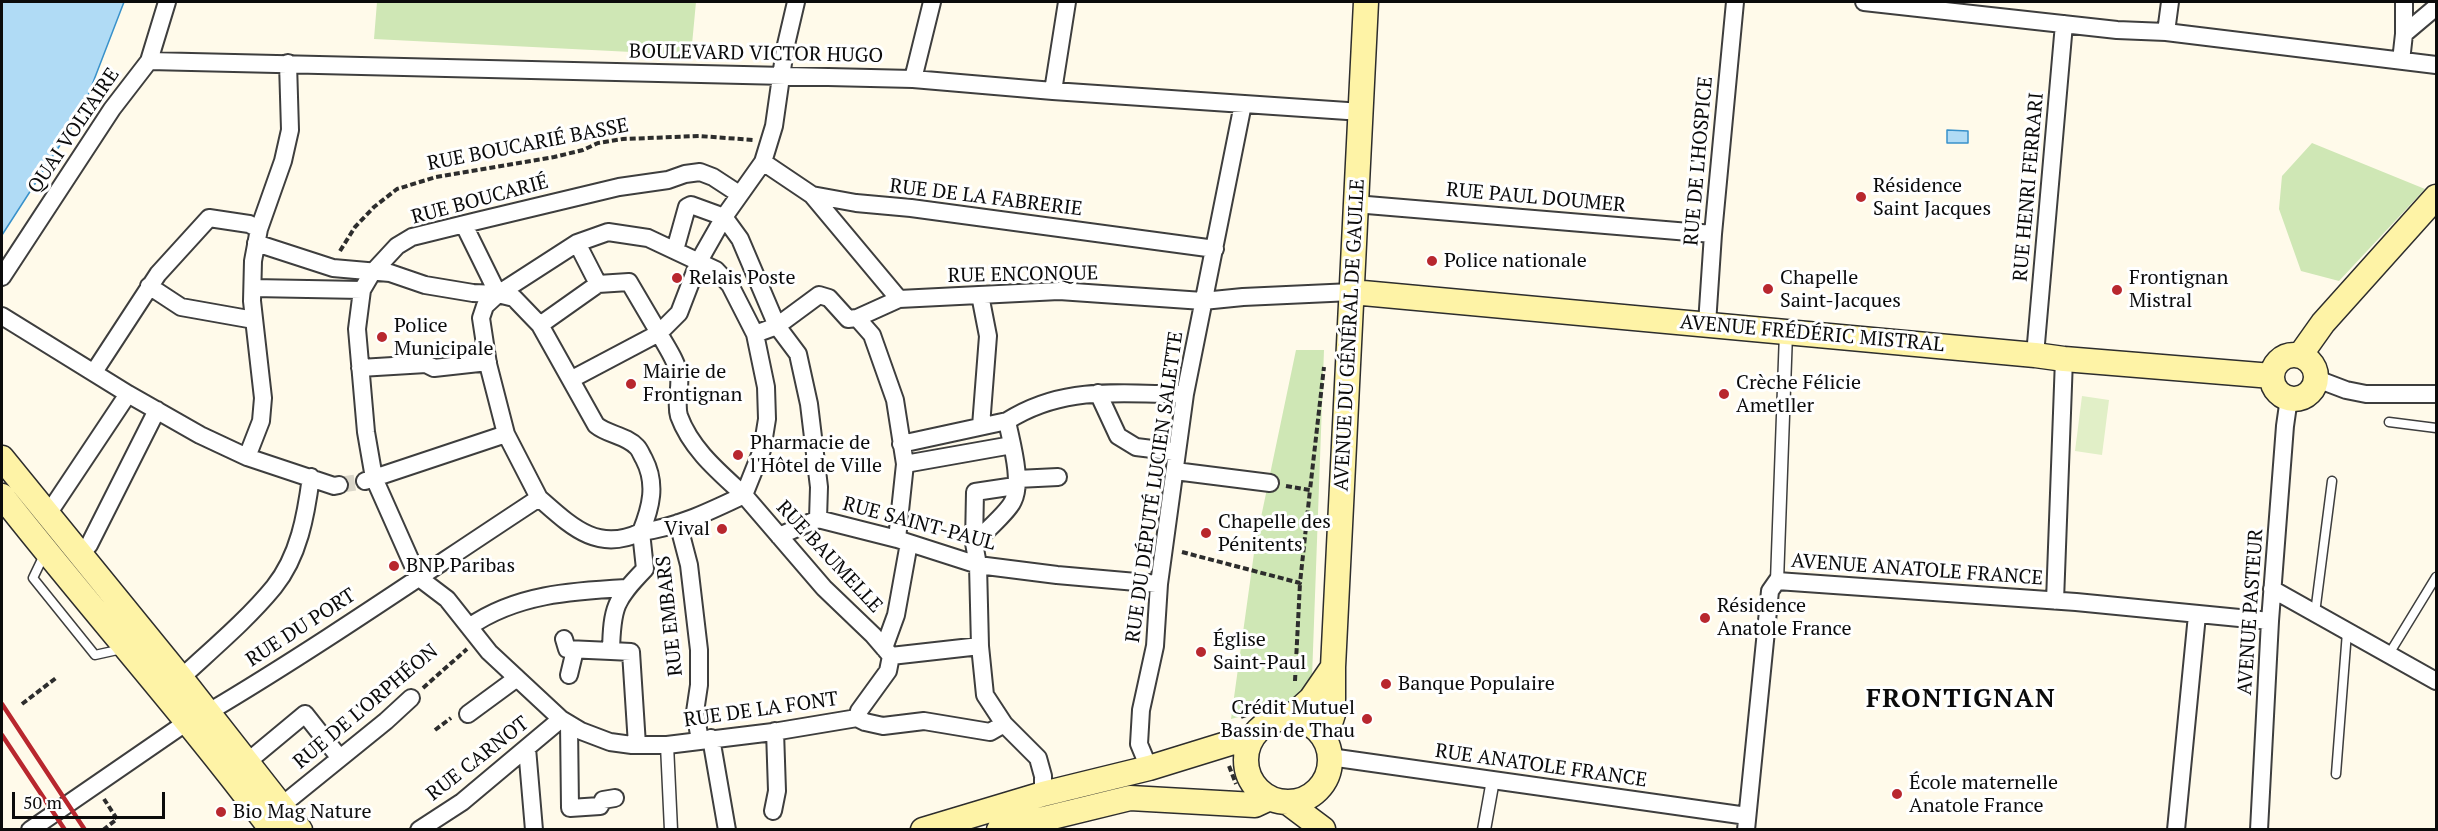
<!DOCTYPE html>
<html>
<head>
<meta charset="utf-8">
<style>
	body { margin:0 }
	#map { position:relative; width:2438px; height:831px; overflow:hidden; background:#fffaea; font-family:"PT Serif",serif }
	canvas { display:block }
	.frame { position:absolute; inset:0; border:3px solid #0b0b0b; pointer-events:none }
	.scale { position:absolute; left:12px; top:792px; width:153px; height:27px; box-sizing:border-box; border:3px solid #0b0b0b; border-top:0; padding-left:8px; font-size:18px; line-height:21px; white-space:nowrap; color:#0b0b0b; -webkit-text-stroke:4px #fff; paint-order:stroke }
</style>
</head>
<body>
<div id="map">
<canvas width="2438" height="831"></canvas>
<div class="frame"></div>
<div class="scale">50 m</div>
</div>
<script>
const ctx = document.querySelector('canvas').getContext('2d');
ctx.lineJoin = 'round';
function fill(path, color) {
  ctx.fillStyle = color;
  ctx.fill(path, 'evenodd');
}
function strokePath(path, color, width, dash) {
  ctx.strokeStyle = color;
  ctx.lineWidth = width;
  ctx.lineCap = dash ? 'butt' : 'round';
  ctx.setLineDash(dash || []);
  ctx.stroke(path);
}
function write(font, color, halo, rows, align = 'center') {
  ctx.font = font + ' "PT Serif",serif';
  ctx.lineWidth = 6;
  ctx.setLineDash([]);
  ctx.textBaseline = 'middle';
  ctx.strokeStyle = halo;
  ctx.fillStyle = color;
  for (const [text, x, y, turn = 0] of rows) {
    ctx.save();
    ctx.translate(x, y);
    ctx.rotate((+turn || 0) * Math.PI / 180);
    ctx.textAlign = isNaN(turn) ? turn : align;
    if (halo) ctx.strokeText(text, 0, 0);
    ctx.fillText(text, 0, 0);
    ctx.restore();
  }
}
const green = new Path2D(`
	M377,2H696L691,55L374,39Z
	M2312,143L2425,189L2339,281L2301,271L2279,209L2282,176Z
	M1296,350H1324L1312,677L1304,694L1289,704L1231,719L1255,546Z`);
const pitch = new Path2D(`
	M2082,396L2109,400L2102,455L2075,451Z`);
const water = new Path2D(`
	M2,2H124L82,111L2,235Z
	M1947,130L1968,131V143H1947Z`);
const minorTunnel = new Path2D(`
	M339,485L365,481`);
const path = new Path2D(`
	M340,251L355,227L374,207L397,189L436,177L554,157L583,150L598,143L623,139L699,136L754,140
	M1286,486L1310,490L1324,367
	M1182,552L1300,583L1310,490
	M1295,681L1300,583
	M423,688L467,649
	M22,704L56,678
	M1241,717L1273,705
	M435,730L451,718
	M1229,766L1236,784
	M103,830L117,819L104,799`);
const service = new Path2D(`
	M2389,422L2436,428
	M45,553L33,578L95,655L122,649
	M2315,613L2332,481
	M2389,654L2436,577
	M2336,774L2347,632`);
const pedestrian = new Path2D(`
	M1777,581L1786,333
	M667,745L671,830
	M1484,830L1493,780`);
const minor = new Path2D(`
	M1864,2L2117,30L2166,32L2436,65
	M2166,32L2170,2
	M2404,34L2436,7
	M149,61L913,79L1053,91L1362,112
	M2401,61L2404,34V2
	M913,79L932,2
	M1053,91L1067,2
	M763,162L812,195L856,203L911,208L1215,249
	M812,195L899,299
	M1355,204L1713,234
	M464,225L498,294
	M256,243L333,268L390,273L425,285L473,293L498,294L514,298L540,325L596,425C608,435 626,435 637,447C640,450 642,456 644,459C657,484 651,507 641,532C678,527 710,511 744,495C719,472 691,449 679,416C675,402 681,389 679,375C677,361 665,345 659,333L572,379
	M577,243L598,284
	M675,250L687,207L691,205L724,217L740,239L777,326L798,354L809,404L819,487L818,519
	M2,277L112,109L149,61L167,2
	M149,286L181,307L254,320
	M253,288L362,290
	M980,295L988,336L981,426
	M2,316L128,394L200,435L247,457L334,486L339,485
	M857,318L872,335L895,400L905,464L897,539
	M1707,324L1713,234L1735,2
	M540,325L598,284L629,282L659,333L679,313L699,261L724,217L763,162L774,126L785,49L796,2
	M755,334L777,326L819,295L829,298L848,319L857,318L899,299L1059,291L1203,301L1243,297L1352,292
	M2035,355L2064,24
	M360,368L426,364L434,368L488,362
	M94,372L158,274L209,218L249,224L259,229
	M2317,379L2346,390L2366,394H2436
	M1098,393L1118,436L1136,447L1177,452
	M506,434L488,364L481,318L485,306L498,294L577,243L608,232L648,238L716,270L730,285L755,334L766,387L767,419L762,450L744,495L824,588L873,635L891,656
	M901,444L1007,421
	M247,457L261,421L263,398L252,301L253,261L259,229L283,161L290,130L288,63
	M905,464L1012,445
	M1175,471L1270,483
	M1017,479L1058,477
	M365,481L374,478L366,432L357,329L362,290L372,273L397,246L412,237L477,221L619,187L668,180L685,174L700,172L713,177L739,194
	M539,498C571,526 597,553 641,532L645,569C615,600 612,607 611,651L631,652L637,745
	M48,514L128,394
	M678,523L689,565L699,650V685L695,712L700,740
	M779,536L818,519L897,539L978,565L1057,575L1159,584
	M974,543L975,492L1015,486
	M80,553L89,545L157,410
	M2272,589L2436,681
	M2055,601L2064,359
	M469,627C516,594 572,591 627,588
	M564,639L567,649L611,651
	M884,648L896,615L909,543
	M891,656L980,646
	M569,675L575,650
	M181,678C212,649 247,620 274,587C299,556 306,515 311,477
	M207,713C320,646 429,570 539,498L506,434L374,478L418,577L447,599L489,652L561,719L581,731L610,742L632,745H667L773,732L857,718L865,722L883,726L924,721L990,732L1004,724
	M468,714L517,678
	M857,718L859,711L888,671L891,656
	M569,724L570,808L600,806L603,800L615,798
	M711,738L727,830
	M527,748L534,830
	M1330,757L1747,816
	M246,763L305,714L339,757
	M1149,768L1139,744L1141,710L1155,646L1159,584L1185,394L1243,104
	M1043,794V776L1038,758L1004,724L985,695L980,646L978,565L974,543C983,534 1009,511 1013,501C1023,481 1011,442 1007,421C1066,384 1119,395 1185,394
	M281,806L386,721L411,698
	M773,811L777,791L775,731
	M30,830L187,722
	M419,830L462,802L561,719
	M1746,830L1770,591L1777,581L2076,602L2270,621
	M2176,830L2197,615
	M2259,830L2270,621L2285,426L2289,398`);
const secondary = new Path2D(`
	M1352,292L2035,355L2064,359L2272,376
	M2301,354L2323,323L2436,197
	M2272 377a22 22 0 1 1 44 0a22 22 0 1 1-44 0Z
	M2,458L181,678L300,830
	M2,496C90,608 186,715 272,830
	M1291,717L1311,699L1333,667
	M1246 760a42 42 0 1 1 84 0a42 42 0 1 1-84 0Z
	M1325,739L1333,714V667L1366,2
	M1287,802L1323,829
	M923,830L1043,794L1149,768L1230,743L1251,739
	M999,830L1130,798L1255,805L1270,798`);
const rail = new Path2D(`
	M2,704L85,830
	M2,735L65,830`);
const markers = [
	[1861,197,6,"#b8272e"],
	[1432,261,6,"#b8272e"],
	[677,278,6,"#b8272e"],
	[1768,289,6,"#b8272e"],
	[2117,290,6,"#b8272e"],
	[382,337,6,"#b8272e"],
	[631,384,6,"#b8272e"],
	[1724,394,6,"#b8272e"],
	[738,455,6,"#b8272e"],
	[722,529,6,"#b8272e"],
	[1206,533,6,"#b8272e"],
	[394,566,6,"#b8272e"],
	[1705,618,6,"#b8272e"],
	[1201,652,6,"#b8272e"],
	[1386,684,6,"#b8272e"],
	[1367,719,6,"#b8272e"],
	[1897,794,6,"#b8272e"],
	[221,812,6,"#b8272e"]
];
const streetNames = [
	["BOULEVARD VICTOR HUGO",756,54,1],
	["QUAI VOLTAIRE",74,131,-56],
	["RUE BOUCARIÉ BASSE",528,145,-11],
	["RUE DE L'HOSPICE",1699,161,-85],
	["RUE HENRI FERRARI",2029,187,-85],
	["RUE DE LA FABRERIE",986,198,7],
	["RUE PAUL DOUMER",1536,198,5],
	["RUE BOUCARIÉ",480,200,-15],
	["RUE ENCONQUE",1023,275,-1],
	["AVENUE FRÉDÉRIC MISTRAL",1812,334,5],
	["AVENUE DU GÉNÉRAL DE GAULLE",1350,335,-87],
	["RUE DU DÉPUTÉ LUCIEN SALETTE",1155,487,-82],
	["RUE SAINT-PAUL",919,524,15],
	["RUE BAUMELLE",829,557,47],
	["AVENUE ANATOLE FRANCE",1917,570,4],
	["AVENUE PASTEUR",2251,612,-86],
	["RUE EMBARS",670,616,-96],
	["RUE DU PORT",301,628,-33],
	["RUE DE L'ORPHÉON",366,707,-40],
	["RUE DE LA FONT",761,710,-8],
	["RUE CARNOT",478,759,-38],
	["RUE ANATOLE FRANCE",1541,766,8]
];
const poiNames = [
	["Résidence",1873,186],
	["Saint Jacques",1873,209],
	["Police nationale",1444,261],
	["Relais Poste",689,278],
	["Chapelle",1780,278],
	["Saint-Jacques",1780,301],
	["Frontignan",2129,278],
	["Mistral",2129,301],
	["Police",394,326],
	["Municipale",394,349],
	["Mairie de",643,372],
	["Frontignan",643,395],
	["Crèche Félicie",1736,383],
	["Ametller",1736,406],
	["Pharmacie de",750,443],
	["l'Hôtel de Ville",750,466],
	["Chapelle des",1218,522],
	["Pénitents",1218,545],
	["Vival",710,529,"right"],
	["BNP Paribas",406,566],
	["Résidence",1717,606],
	["Anatole France",1717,629],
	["Église",1213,640],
	["Saint-Paul",1213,663],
	["Banque Populaire",1398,684],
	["Crédit Mutuel",1355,708,"right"],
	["Bassin de Thau",1355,731,"right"],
	["École maternelle",1909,783],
	["Anatole France",1909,806],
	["Bio Mag Nature",233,812]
];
const districtNames = [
	["FRONTIGNAN",1961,700]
];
fill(green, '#cfe7b5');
fill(pitch, '#e1efc7');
fill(water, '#b0dbf5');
strokePath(water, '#3891ca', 1.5);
strokePath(minorTunnel, '#dad6c9', 16, [16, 8]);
strokePath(service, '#3e3e3e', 11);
strokePath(pedestrian, '#3e3e3e', 15);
strokePath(minor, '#3e3e3e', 20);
strokePath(secondary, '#2d2d2d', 27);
strokePath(path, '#2d2d2d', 4, [6, 3]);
strokePath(service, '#fff', 8);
strokePath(pedestrian, '#fff', 12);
strokePath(minor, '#fff', 16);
strokePath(secondary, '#fef3a6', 24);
strokePath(rail, '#b8272e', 4.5);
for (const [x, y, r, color] of markers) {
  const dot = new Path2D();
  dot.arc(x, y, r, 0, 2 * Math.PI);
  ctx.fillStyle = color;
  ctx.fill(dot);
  strokePath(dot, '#fff', 2);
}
write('20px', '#0b0b0b', '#fff', streetNames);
write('20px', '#0b0b0b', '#fff', poiNames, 'left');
ctx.letterSpacing = '1.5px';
write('bold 26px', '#0b0b0b', '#fff', districtNames);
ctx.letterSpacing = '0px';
</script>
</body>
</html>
